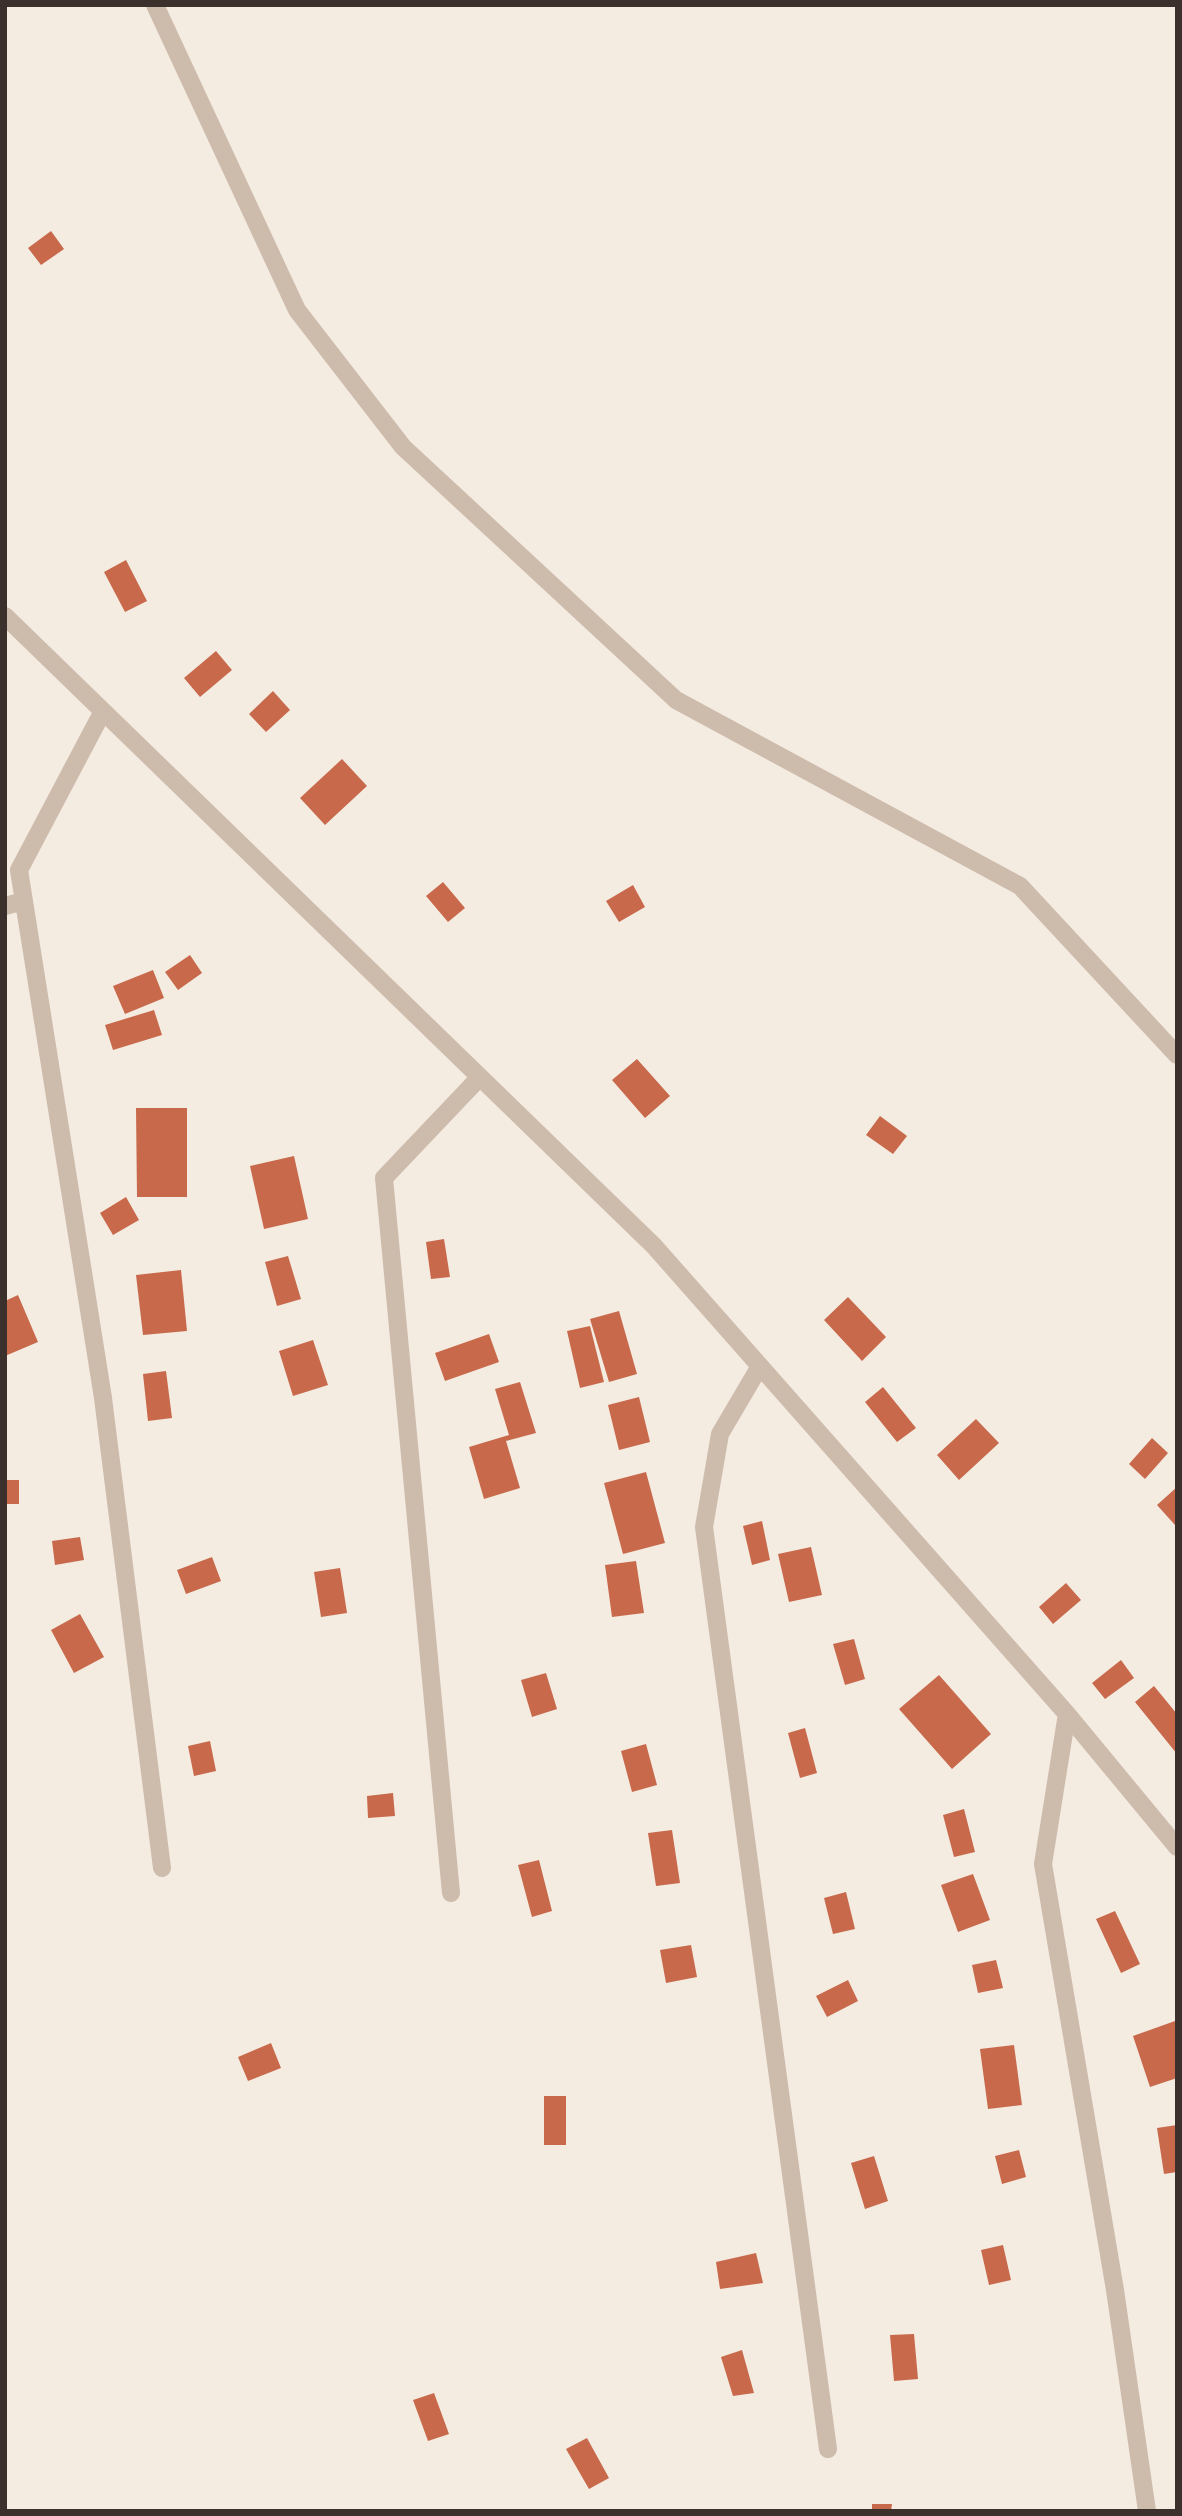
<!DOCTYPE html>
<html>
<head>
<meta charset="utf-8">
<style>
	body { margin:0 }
	#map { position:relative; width:1182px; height:2516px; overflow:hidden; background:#f4ebe1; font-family:Jost,sans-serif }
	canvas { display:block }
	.frame { position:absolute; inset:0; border:7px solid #3b302b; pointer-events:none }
</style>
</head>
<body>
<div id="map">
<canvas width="1182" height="2516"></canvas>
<div class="frame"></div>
</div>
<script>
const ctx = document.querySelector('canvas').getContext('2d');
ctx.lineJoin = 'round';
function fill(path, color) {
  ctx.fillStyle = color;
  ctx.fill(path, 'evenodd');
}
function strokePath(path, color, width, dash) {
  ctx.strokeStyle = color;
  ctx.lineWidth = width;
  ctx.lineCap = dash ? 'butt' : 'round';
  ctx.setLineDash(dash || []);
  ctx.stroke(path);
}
const building = new Path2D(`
	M51,231L64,249L41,265L28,248Z
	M126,560L147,601L125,612L104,572Z
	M216,651L232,670L200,697L184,678Z
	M273,691L290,710L266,732L249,714Z
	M342,759L367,786L325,825L300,798Z
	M443,882L465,908L448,922L426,896Z
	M633,885L645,907L619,922L606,901Z
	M190,955L202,973L178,990L165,972Z
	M153,970L164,998L125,1014L113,986Z
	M154,1010L162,1035L113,1050L105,1025Z
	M637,1059L670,1096L645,1118L612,1080Z
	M136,1108H187V1197H137Z
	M880,1116L907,1136L893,1154L866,1135Z
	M294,1156L308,1219L264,1229L250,1166Z
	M126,1197L139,1220L113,1235L100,1213Z
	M444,1239L450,1277L431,1279L426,1242Z
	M288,1256L301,1299L277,1306L265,1262Z
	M181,1270L187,1331L143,1335L136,1275Z
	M18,1295L38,1342L5,1356V1301Z
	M848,1297L886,1337L862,1361L824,1320Z
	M619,1311L637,1374L609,1382L590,1319Z
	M590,1326L604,1382L580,1388L567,1331Z
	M489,1334L499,1362L445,1381L435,1353Z
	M313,1340L328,1385L293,1396L279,1351Z
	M166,1371L172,1418L148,1421L143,1374Z
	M520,1382L536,1433L506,1441L520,1488L484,1499L469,1447L509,1435L495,1389Z
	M883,1387L916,1428L897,1442L865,1402Z
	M639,1397L650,1442L619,1450L608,1405Z
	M976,1419L999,1443L959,1480L937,1455Z
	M1152,1438L1168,1453L1145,1479L1129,1464Z
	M646,1472L665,1543L623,1554L604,1483Z
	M5,1480H19V1504H5Z
	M1177,1487V1524L1175,1525L1157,1505Z
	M762,1521L770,1560L752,1565L743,1526Z
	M80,1537L84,1560L55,1565L52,1541Z
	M811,1547L822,1595L789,1602L778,1554Z
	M212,1557L221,1581L186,1594L177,1570Z
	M636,1561L644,1613L612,1617L605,1565Z
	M340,1568L347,1613L321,1617L314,1572Z
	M1066,1583L1081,1600L1053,1624L1039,1607Z
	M80,1614L104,1657L74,1673L51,1630Z
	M854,1639L865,1679L845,1685L833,1644Z
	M1121,1660L1134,1678L1105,1699L1092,1683Z
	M546,1673L557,1709L532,1717L521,1680Z
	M939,1675L991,1734L952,1769L899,1709Z
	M1154,1686L1177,1714V1754L1135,1702Z
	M805,1728L817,1773L800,1778L788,1733Z
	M210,1741L216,1771L194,1776L188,1746Z
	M646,1744L657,1785L632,1792L621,1751Z
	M393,1793L395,1816L368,1818L367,1796Z
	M964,1809L975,1852L954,1857L943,1815Z
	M672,1830L680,1883L656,1886L648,1833Z
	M539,1860L552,1911L532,1917L518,1865Z
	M973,1874L990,1920L958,1932L941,1885Z
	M846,1892L855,1929L833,1934L824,1898Z
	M1115,1911L1140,1964L1121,1973L1096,1919Z
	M691,1945L697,1977L666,1983L660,1950Z
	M996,1960L1003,1988L978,1993L972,1965Z
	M848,1980L858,2001L827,2017L816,1996Z
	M1175,2021L1177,2078L1150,2087L1133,2036Z
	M271,2043L281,2068L248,2081L238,2057Z
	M1014,2045L1022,2105L988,2109L980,2049Z
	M544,2096H566V2145H544Z
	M1177,2125V2172L1164,2174L1157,2128Z
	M1019,2150L1026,2177L1002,2184L995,2156Z
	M874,2156L888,2201L865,2209L851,2163Z
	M1003,2245L1011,2280L989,2285L981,2250Z
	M756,2253L763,2283L720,2289L716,2262Z
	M914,2334L918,2379L894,2381L890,2335Z
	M742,2350L754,2393L733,2396L721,2357Z
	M434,2393L449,2434L428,2441L413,2400Z
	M587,2438L609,2478L589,2489L566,2449Z
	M872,2504H892L891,2511H872Z`);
const street = new Path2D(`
	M155,5L297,310L403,447L676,700L1020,886L1177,1055
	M5,616L654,1246L1067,1714L1177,1847
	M103,711L19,870L103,1398L162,1868
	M5,906L24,901
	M760,1366L720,1434L704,1527L828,2449
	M1067,1714L1043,1864L1115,2290L1147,2511
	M451,1893L384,1178L480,1077`);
fill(building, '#c8694b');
strokePath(street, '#cdbbac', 18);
</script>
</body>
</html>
